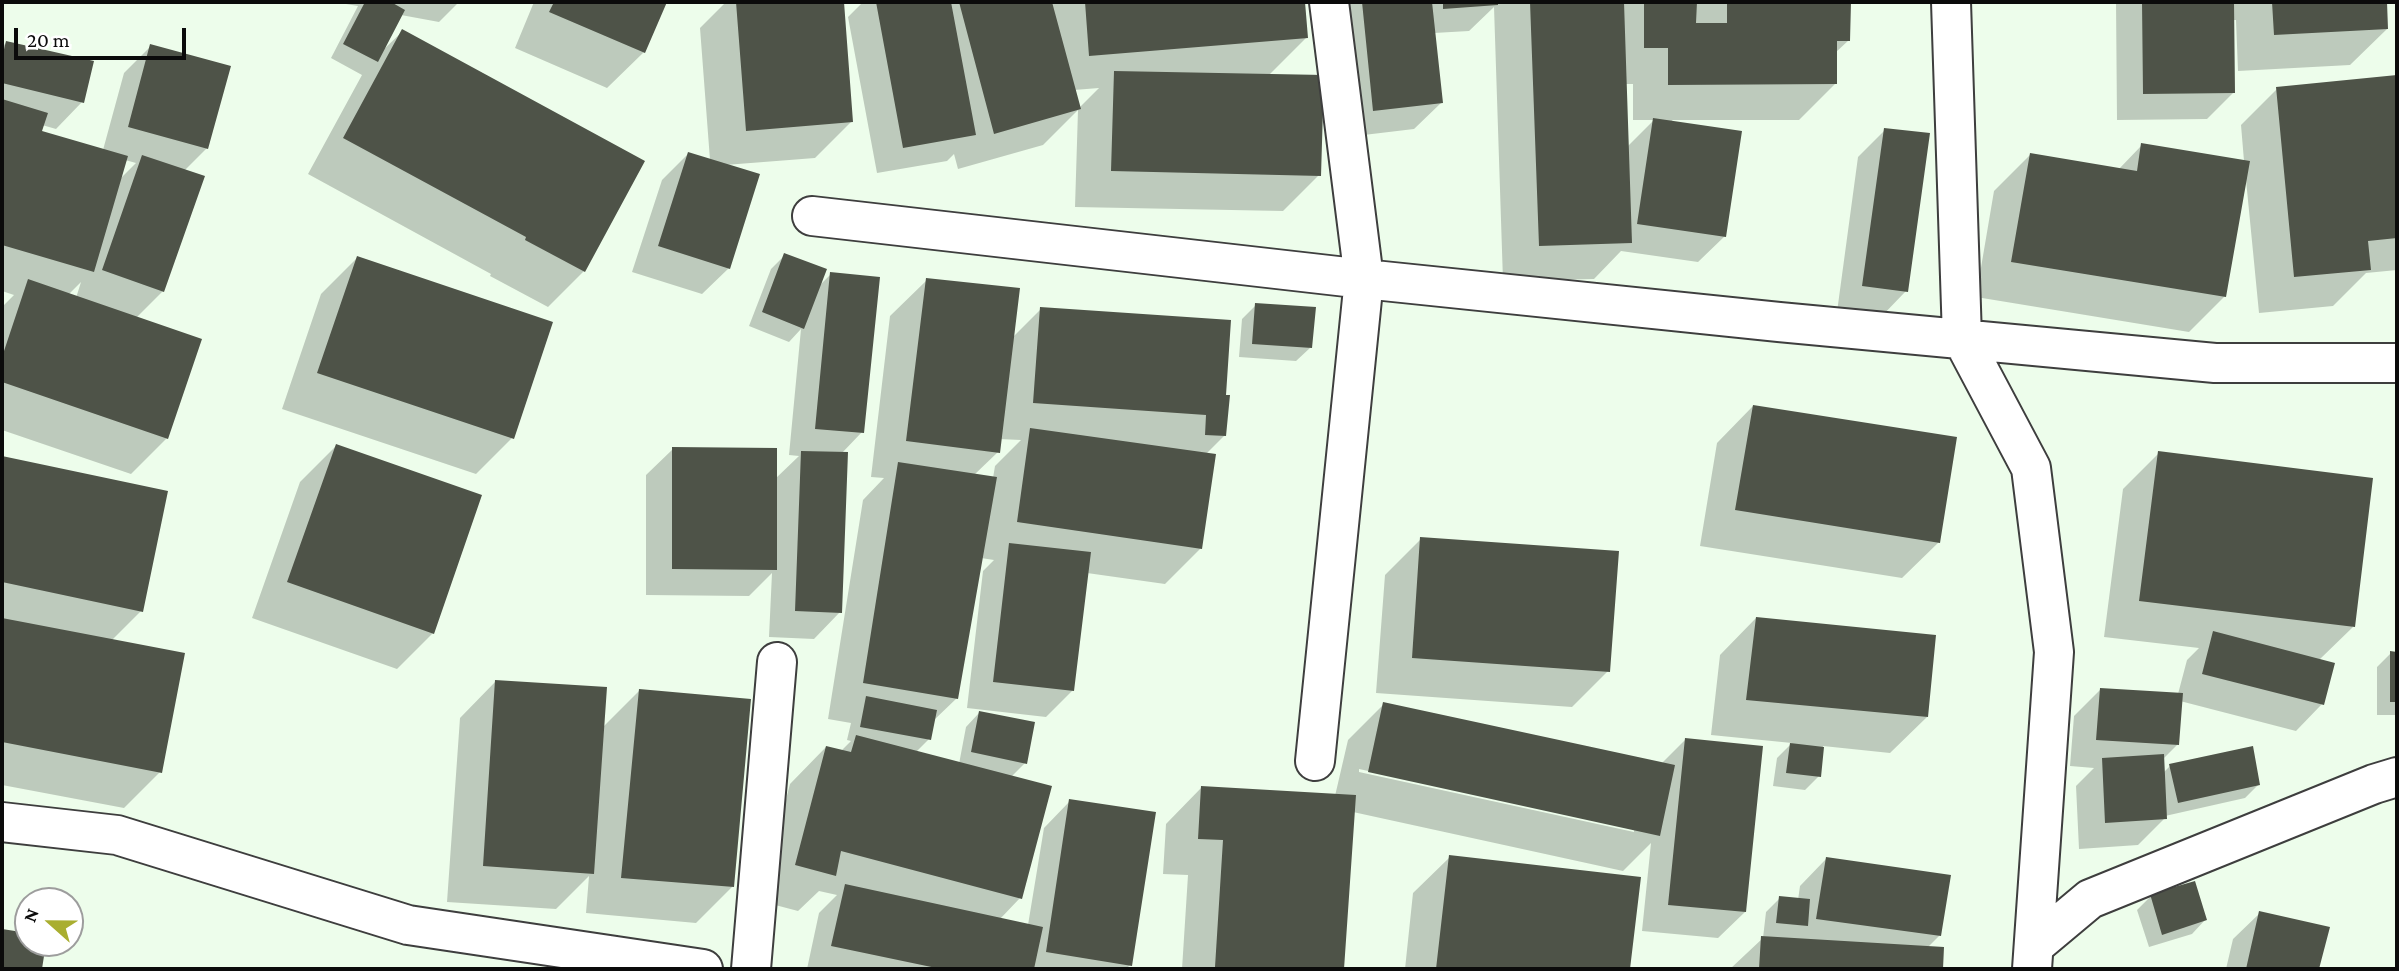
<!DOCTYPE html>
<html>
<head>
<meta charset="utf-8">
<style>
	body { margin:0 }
	#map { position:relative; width:2399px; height:971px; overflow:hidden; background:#edfdeb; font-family:"Crimson Pro",serif }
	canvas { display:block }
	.frame { position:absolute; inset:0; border:4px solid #0b0b0b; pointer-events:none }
	.north { position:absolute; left:14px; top:887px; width:70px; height:70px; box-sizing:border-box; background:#fff; border:2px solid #9d9d9d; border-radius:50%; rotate:291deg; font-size:19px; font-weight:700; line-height:28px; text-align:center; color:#0b0b0b }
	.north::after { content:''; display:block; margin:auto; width:24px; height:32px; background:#a9ae30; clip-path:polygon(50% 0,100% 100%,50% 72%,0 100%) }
	.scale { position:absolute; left:14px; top:28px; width:172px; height:32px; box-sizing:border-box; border:4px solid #0b0b0b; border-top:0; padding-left:9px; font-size:21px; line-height:24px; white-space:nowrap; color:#0b0b0b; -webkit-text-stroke:5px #fff; paint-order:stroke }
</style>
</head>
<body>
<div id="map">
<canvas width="2399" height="971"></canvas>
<div class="frame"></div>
<div class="north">N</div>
<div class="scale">20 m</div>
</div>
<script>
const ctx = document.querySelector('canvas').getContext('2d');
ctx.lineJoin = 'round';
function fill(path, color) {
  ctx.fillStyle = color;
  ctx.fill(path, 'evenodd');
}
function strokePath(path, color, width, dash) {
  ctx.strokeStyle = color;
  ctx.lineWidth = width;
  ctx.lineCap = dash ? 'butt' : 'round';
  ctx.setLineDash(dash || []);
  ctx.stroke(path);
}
const shadow = new Path2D(`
	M334,2H459L439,22L401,15L383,50L403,31L584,271L548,307L490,276L491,274L308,174L362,75L331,58L358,6Z
	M534,2H665L644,52L607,88L515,48Z
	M726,2H842L851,122L815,158L725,165L729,268L702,294L632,272L662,180L688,154L710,160L700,28Z
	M863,2H1303L1306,38L1268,76L1319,175L1283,211L1075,207L1078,110L1043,145L958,169L954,154L947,161L877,173L848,17ZM1099,88L1079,108L1074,90Z
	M1333,2H1849V40L1835,53V84L1799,120H1672L1725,236L1698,262L1621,251L1594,279L1503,281L1494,7L1469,31L1434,33L1441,103L1414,129L1347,137ZM1625,84H1633V120H1654L1627,147Z
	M2116,2H2385L2387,29L2350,65L2238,71L2236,20H2233L2234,92L2207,119L2117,120Z
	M6,43L82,102L56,129L42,125L39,132L103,150L124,73L151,46L207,148L184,171L163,291L136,318L167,438L131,474L2,430V307L14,295L2,291V47ZM125,160L136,163L119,180ZM81,282L76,298L68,295Z
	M2397,77V270L2366,273L2333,306L2259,313L2246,180L2225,296L2189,332L1976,297L1994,191L2030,155L2118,170L2142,145L2244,161L2241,125L2277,89Z
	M1885,130L1906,291L1880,318L1837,312L1858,157Z
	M785,255L819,286L831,274L862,432L841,454L840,612L814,639L769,637L772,573L749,596L646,595V475L673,449L775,479L799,456L789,455L801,329L789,342L749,326L771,269Z
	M357,258L512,438L476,474L282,409L321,294Z
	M927,280L1012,338L1041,309L1224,396L1225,435L1205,455L1201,548L1165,584L1087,573L1073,690L1046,717L967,708L983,571L994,560L981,558L957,698L933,721L929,739L916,752L959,764L966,727L979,713L1025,763L1011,777L1020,898L1000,919L1028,925L1044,828L1070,801L1130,965L1126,969H807L819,913L837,895L819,891L798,911L760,901L790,784L826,747L841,751L851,741L847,740L851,723L828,719L863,500L884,478L871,477L890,316ZM999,439L1021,440L995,466L993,478L974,475L998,452Z
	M1256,305L1310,348L1296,361L1239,357L1242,319Z
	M1753,406L1939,542L1902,578L1700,546L1717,443Z
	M336,446L433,633L397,669L252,618L300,482Z
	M2159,453L2353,627L2319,660L2322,704L2296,731L2180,701L2177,745L2163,759V773L2170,766L2259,784L2245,798L2165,816V818L2138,845L2079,849L2076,786L2094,768L2070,766L2074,716L2101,689L2178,694L2187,660L2199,648L2104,637L2123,489Z
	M2,458L166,492L141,611L111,641L160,772L124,808L2,785Z
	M1421,539L1608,671L1572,707L1376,693L1385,575Z
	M1756,618L1927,717L1890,753L1823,746L1819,776L1805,790L1773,786L1777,758L1792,743L1711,735L1720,655Z
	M2391,653H2397V715H2377V667Z
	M496,681L602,728L639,691L732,887L696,923L586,913L589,876L556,909L447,902L460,718Z
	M1384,704L1661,764L1685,740L1745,912L1718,938L1642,931L1651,843L1623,871L1353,812L1342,969H1182L1188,875L1163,874L1166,824L1202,787L1335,796L1348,740ZM1359,769L1634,828V832L1359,772Z
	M1450,857L1639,878L1629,969H1405L1413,893Z
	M1826,859L1940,935L1928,947L1942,948L1941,969H1730L1763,938L1766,912L1780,898L1798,900L1800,886Z
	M2151,896L2205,920L2192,934L2149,947L2137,910Z
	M2260,913L2327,928L2317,969H2226L2233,939Z`);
const building = new Path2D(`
	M365,2H391L405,10L378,62L343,44Z
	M554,2H667L645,53L549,12Z
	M736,2H844L853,122L746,131Z
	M876,2H951L976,135L903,148Z
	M959,2H1052L1081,109L994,134Z
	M1085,2H1305L1308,38L1089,56Z
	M1362,2H1432L1443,103L1373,111Z
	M1443,2H1498V5L1443,9Z
	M1530,2H1624L1632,243L1539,246Z
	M1644,2H1697L1696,23H1727V2H1851L1850,41H1837V84L1668,85V48H1644Z
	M2142,2H2234L2235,93L2143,94Z
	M2272,2H2387L2388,29L2274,35Z
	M402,29L645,161L585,272L525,240L526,237L343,138Z
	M6,41L94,61L84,103L2,83V58Z
	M150,44L231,66L208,149L128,127Z
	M1114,71L1324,75L1321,176L1111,171Z
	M2397,75V238L2368,241L2371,270L2294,277L2276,87Z
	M2,99L48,113L42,131L128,156L94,272L2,245Z
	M1653,118L1742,131L1726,237L1637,224Z
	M1884,128L1930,133L1908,292L1862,286Z
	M2141,143L2250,161L2226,297L2011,262L2030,153L2137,171Z
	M688,152L760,174L730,269L658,246Z
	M142,155L205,176L164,292L102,270Z
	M784,253L827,269L804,329L762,312Z
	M357,256L553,322L514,439L317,373Z
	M830,272L880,277L864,433L815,429Z
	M926,278L1020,288L1000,453L906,441Z
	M28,279L202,339L168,439L2,382V357Z
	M1255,303L1316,307L1312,348L1252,344Z
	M1040,307L1231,320L1226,395H1230L1226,436L1205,435L1206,415L1033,403Z
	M1753,405L1957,437L1940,543L1735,510Z
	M1030,428L1216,454L1202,549L1017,522Z
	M336,444L482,495L434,634L287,582Z
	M672,447L777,448V570L672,569Z
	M801,451L848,452L842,613L795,611Z
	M2158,451L2373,478L2355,627L2139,601Z
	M2,456L168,491L143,612L2,582Z
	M898,462L997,477L958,699L863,683Z
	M1420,537L1619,551L1610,672L1412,658Z
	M1009,543L1091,552L1074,691L993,682Z
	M1756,617L1936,635L1928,717L1746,700Z
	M2,618L185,653L162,773L2,742Z
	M2213,631L2335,663L2324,705L2202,674Z
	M2390,651L2397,652V702H2390Z
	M495,680L607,687L594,874L483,866Z
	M2100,688L2183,693L2179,745L2096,740Z
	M639,689L751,699L734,887L621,878Z
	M866,696L937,710L931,740L860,727Z
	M1383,702L1675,765L1660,836L1368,772Z
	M979,711L1035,722L1027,764L971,752Z
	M856,735L1052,786L1022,899L841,851L836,876L795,865L826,746L851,752Z
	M1685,738L1763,746L1746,912L1668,905Z
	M1790,743L1824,747L1821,777L1786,773Z
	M2253,746L2260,785L2178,803L2169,764Z
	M2164,754L2167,819L2105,823L2102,758Z
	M1201,786L1356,795L1344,969L1215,967L1223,840L1198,839Z
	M1069,799L1156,812L1132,966L1046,952Z
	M1449,855L1641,877L1630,969H1436Z
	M1826,857L1951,875L1941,936L1816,919Z
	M2195,881L2207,920L2162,935L2150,894Z
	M845,884L1043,927L1034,969H941L831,946Z
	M1779,896L1810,899L1808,926L1776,923Z
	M2259,911L2330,927L2319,969H2246Z
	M2,929L28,933V943H46L42,969H2Z
	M1761,936L1944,947L1943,969H1759Z`);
const minor = new Path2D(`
	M1951,2L1962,338L2031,468L2054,652L2032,969
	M812,216L1364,279L1779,322L2215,363H2397
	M1315,761L1364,279L1329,2
	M2,822L117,835L408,925L703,969
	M2035,945L2090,899L2374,784L2397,777
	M751,969L777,662`);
fill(shadow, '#0003');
fill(building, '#4e5348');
strokePath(minor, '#3e3e3e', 42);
strokePath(minor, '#fff', 38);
</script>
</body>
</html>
